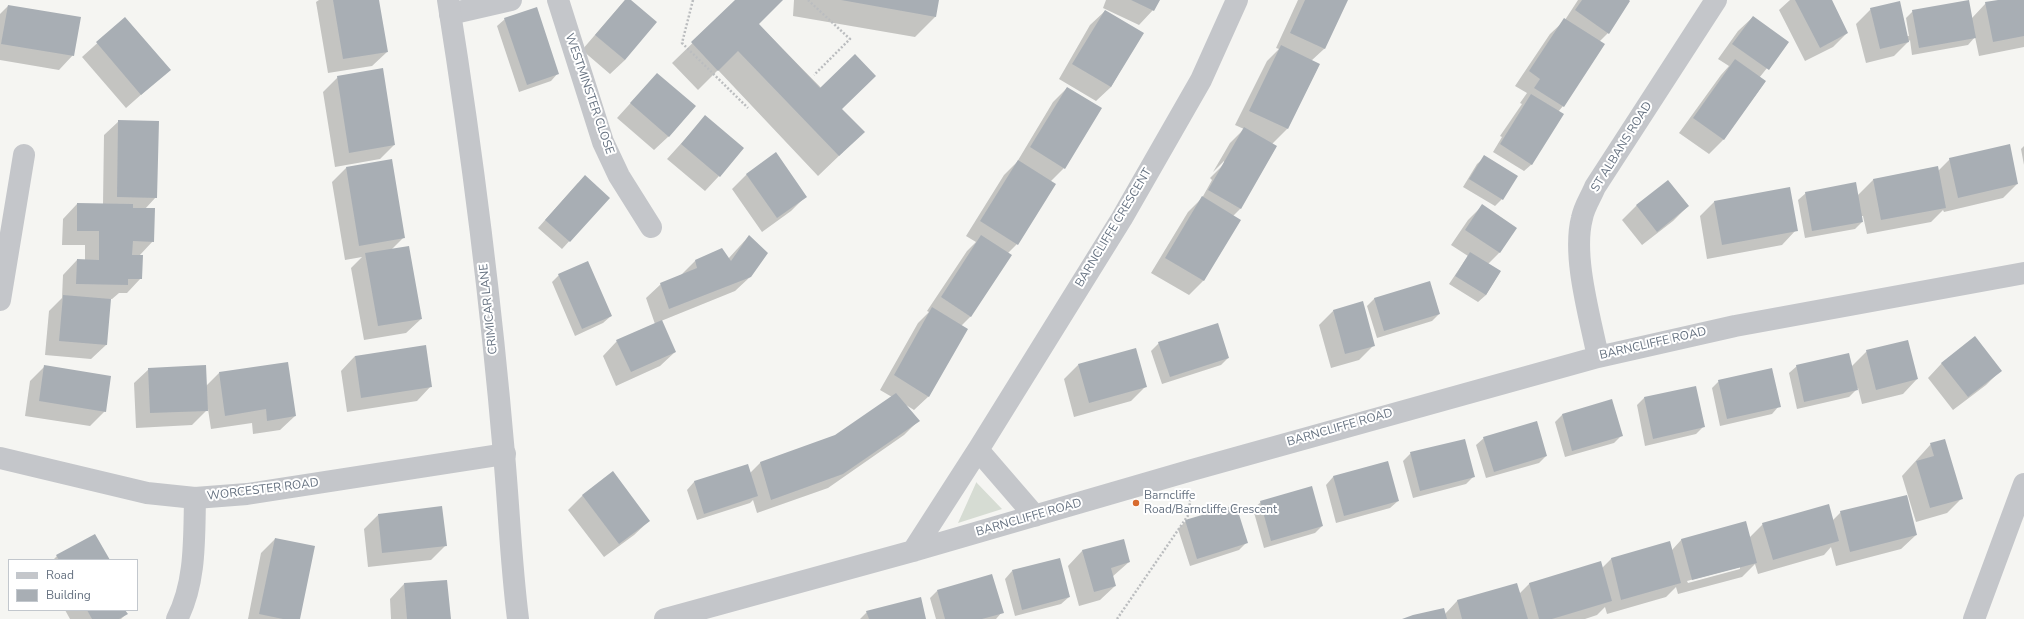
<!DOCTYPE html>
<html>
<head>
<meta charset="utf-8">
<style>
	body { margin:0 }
	#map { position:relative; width:2024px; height:619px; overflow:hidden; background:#f5f5f2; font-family:"Nunito Sans",sans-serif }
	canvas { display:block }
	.legend { position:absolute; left:8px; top:559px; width:130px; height:52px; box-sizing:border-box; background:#fff; border:1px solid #c2c7cd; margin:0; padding:5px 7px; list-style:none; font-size:12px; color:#667281 }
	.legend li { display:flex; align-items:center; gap:8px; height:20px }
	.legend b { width:20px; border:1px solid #c2c7cd }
</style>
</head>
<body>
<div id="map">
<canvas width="2024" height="619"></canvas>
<ul class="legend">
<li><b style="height:5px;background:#c4c6ca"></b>Road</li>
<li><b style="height:11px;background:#a8aeb4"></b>Building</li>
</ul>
</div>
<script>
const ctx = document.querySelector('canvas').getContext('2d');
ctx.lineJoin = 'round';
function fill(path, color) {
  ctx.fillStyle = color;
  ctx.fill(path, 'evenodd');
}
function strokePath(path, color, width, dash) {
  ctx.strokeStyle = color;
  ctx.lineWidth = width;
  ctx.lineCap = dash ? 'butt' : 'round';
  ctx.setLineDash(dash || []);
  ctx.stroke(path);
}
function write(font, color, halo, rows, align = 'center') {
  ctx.font = font + ' "Nunito Sans",sans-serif';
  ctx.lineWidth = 4;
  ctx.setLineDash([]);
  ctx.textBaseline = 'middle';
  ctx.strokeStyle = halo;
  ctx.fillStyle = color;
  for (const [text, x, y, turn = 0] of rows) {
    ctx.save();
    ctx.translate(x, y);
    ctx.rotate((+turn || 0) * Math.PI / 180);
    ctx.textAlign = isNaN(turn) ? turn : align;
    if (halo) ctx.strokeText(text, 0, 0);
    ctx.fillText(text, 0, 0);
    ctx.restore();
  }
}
const green = new Path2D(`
	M976,482L1002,509L958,523L976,483Z`);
const shadow = new Path2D(`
	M319,0H378L387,52L372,66L328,73L316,2Z
	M625,0H629L625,60L610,74L582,50Z
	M737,0H782L758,24L842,109L843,152L818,176L718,70L698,90L672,63Z
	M794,0H938L935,17L915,37L793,16Z
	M1106,0H1158L1153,10L1139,25L1103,8Z
	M1298,0H1347L1324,49L1311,61L1319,65L1287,129L1272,144L1276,147L1240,209L1233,216L1239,220L1203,281L1189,295L1151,273L1188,212L1202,198L1212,180L1210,178L1224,164V161L1213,172L1230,143L1244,129L1235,125L1267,61L1279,49L1276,48Z
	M1578,0H1627L1608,33L1600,41L1563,106L1558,112L1532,164L1524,171L1493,152L1502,137L1500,136L1522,104L1520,103L1527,93L1515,86L1550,34L1565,20Z
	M1790,0H1830L1847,33L1833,47L1805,61L1779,10Z
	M2003,0H2024V47L1979,56L1975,37L1968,45L1912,55L1910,40L1894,56L1866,63L1856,24L1871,9L1907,36H1909L1906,18L1913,11L1972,18L1986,3Z
	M8,6L73,55L59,70L0,60V14Z
	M1105,11L1142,33L1111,87L1096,101L1059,79L1090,25Z
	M1753,17L1788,42L1759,78L1765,82L1723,140L1709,154L1679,133L1721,75L1729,66L1718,59L1738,31Z
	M125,18L169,70L126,108L82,57Z
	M505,19L558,73L551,81L519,92L497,26Z
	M657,74L669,136L654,150L617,118Z
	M338,77L394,145L380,159L335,167L323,92Z
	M1067,88L1064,168L1051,181L1017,244L1008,253L971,316L961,326L929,396L914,410L906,405L918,421L904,435L828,488L757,513L753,500L750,503L697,520L687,490L694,482L747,465L750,473L760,463L835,436L892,397L880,390L918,323L929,312L927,311L967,251L976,242L966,236L1004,175L1017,162L1053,102Z
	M706,116L719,176L705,191L667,159Z
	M119,121L156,197L145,209L153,241L139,256L141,278L127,293H119L112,299H110L106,345L91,359L45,355L49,311L62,298L63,275L77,260L85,261V245H62L63,219L77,204H103L104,135Z
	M2024,146V165L2021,149Z
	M1485,157L1502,199L1495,206L1463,187L1477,164Z
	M1950,159L2017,184L2003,198L1944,212L1943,210L1931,222L1867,234L1863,216H1861L1862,222L1855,229L1805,238L1798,200L1806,193L1857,196L1873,180L1937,168L1938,171Z
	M391,160L404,237L392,249L421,319L406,333L364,340L351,268L362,257L345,260L332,182L346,168Z
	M747,174L806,196L791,211L762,232L732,189Z
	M1668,181L1688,206L1673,221L1642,245L1622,220L1636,206Z
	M578,183L609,198L562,249L538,228Z
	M1789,188L1796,230L1782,245L1707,259L1700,216L1714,202Z
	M1482,206L1515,228L1499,253L1488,264L1500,272L1486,295L1478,302L1449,284L1468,256L1451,245L1468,220Z
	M749,236L750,277L735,291L661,321L675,352L660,366L616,386L603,356L617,341L655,324L646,298L661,284L681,275L695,261L728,259Z
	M559,275L611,316L603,323L575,336L552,282Z
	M1375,298L1439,314L1432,321L1377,338L1367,306Z
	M1334,310L1374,345L1359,360L1331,368L1319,325Z
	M1159,343L1228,358L1221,365L1162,384L1151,351Z
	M1867,351L1917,379L1903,394L1862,404L1858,388L1849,397L1797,409L1789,373L1797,366L1851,367Z
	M355,356L431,386L417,401L347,412L341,371Z
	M1942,363L2001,370L1986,385L1953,410L1928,378Z
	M1078,365L1146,386L1131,401L1074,417L1064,379Z
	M45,366L105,411L90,426L25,416L30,381Z
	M149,369L206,386L219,373L295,416L280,430L253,434L252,423L211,429L208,409L192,425L136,428L134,383Z
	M1719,381L1779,406L1772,414L1720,426L1712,388Z
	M1695,387L1703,427L1696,434L1645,446L1637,405L1644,398Z
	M1611,401L1621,436L1614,443L1565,457L1555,422L1562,415Z
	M1484,438L1546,456L1539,463L1486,478L1476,445Z
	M1931,444L1962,498L1947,513L1916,522L1902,476Z
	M1411,453L1473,477L1466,484L1413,498L1403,461Z
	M1387,463L1398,501L1390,508L1336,523L1326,485L1333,477Z
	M583,495L649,521L634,535L604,557L568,510Z
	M1261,502L1322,526L1315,533L1264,548L1253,509Z
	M1841,512L1916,535L1901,549L1836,566L1831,547L1824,555L1758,574L1755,564L1742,577L1678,594L1676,587L1666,597L1607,614L1605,607L1597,615L1585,619H1405L1445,614L1457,601L1516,584L1519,594L1530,583L1602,568L1611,559L1672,550L1682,539L1749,538L1763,524L1832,521ZM1740,567V569L1688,583L1687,581Z
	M378,515L445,546L431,560L368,567L364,529Z
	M1186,521L1246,543L1239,550L1190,566L1178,529Z
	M275,539L299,619H248L261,553Z
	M1123,540L1129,562L1112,577L1115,586L1100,600L1079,606L1068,566L1082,551Z
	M57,556L108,560H53Z
	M1012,571L1069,597L1061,604L1015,616L1005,579Z
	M446,581L450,619H391L390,599L404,584Z
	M937,591L1002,612L996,619H936L930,598Z
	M65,610H124L126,614L121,619H70Z
	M867,612L925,619H860Z`);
const building = new Path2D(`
	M333,0H379L388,52L343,59Z
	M625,0H631L657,22L625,60L595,35Z
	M735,0H783L759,24L820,88L855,54L876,76L842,109L865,132L839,156L738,51L718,71L691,42Z
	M841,0H939L936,17Z
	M1131,0H1160L1154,11Z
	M1305,0H1348L1325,49L1290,33Z
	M1582,0H1629L1630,1L1609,34L1575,10Z
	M1795,0H1832L1848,33L1820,48Z
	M1969,0L1976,38L1919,48L1912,10Z
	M1998,0H2024V36L1993,42L1985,2Z
	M1900,1L1909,42L1880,49L1870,8Z
	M8,5L81,17L74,56L1,44Z
	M537,7L559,74L527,85L504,18Z
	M1105,10L1144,33L1111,87L1072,64Z
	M1753,16L1789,42L1769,70L1732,44Z
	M125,17L171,70L141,95L96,42Z
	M1564,18L1605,44L1564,107L1534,88L1540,79L1529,71Z
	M1281,45L1320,64L1288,129L1249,111Z
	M1735,59L1766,81L1724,140L1693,118Z
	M383,68L395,145L349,153L337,76Z
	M657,73L696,106L669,137L630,103Z
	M1067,87L1102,108L1065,169L1030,147Z
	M1531,94L1564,114L1532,165L1500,144Z
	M705,115L744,148L720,177L681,144Z
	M118,120L159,121L157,198L117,197Z
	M1244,127L1277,146L1241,209L1208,190Z
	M2010,144L2018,184L1958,198L1949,158Z
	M776,152L807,197L777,218L746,174Z
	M1484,155L1518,176L1503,200L1469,179Z
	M392,159L405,238L359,246L346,167Z
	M1018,160L1056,184L1018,245L980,221Z
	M1938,166L1946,208L1881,220L1873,179Z
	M585,175L610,198L570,242L545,220Z
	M1668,180L1689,206L1657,232L1636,205Z
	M1856,182L1863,222L1812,231L1805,192Z
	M1790,187L1798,231L1722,245L1714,201Z
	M1202,196L1241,220L1204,281L1165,258Z
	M77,203L133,204V208H155L154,242L133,241L132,255H143L142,279H128V285L76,284L77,259L99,260V231H77Z
	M1482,204L1517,228L1500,253L1465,230Z
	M749,235L768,253L751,277L669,309L660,283L697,268L695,260L722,248L731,261Z
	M981,235L1012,255L971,317L941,297Z
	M409,246L422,319L378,326L365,253Z
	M1470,252L1501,271L1486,295L1455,276Z
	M588,261L612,316L582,329L558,274Z
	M1430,281L1440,314L1384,331L1374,298Z
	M63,295L111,299L107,345L59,341Z
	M1363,301L1375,346L1345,354L1333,310Z
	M932,307L968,329L929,397L894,375Z
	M662,320L676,352L631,372L616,340Z
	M1218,323L1229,358L1170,377L1158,342Z
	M1975,336L2002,371L1968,397L1941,363Z
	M1908,340L1918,379L1876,390L1866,350Z
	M426,345L432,387L361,398L355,356Z
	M1136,348L1147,387L1089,403L1078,364Z
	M1849,353L1858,390L1804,402L1796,365Z
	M288,362L296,416L267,421L266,409L225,416L219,372Z
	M44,365L111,376L106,412L39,401Z
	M206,365L208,411L150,413L148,368Z
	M1772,368L1781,407L1727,419L1718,380Z
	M1696,386L1705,427L1653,439L1644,397Z
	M896,393L920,421L843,474L771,500L760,462L835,435Z
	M1612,399L1623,436L1572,451L1562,414Z
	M1537,421L1547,456L1494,472L1483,437Z
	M1465,439L1475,477L1420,491L1410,452Z
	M1945,439L1963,499L1930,508L1916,461L1934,456L1930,443Z
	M1388,461L1399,501L1344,516L1333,476Z
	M748,464L758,496L704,514L694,481Z
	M613,471L650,521L619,544L582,495Z
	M1312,486L1323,526L1271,541L1260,501Z
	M1907,495L1917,535L1850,552L1840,511Z
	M1829,504L1839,541L1773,560L1762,523Z
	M1236,505L1248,543L1197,559L1185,520Z
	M442,506L447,546L382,553L378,514Z
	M1746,521L1757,563L1692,580L1681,539Z
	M95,534L110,560H59L56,555Z
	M275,538L315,546L300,619H283L259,614Z
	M1124,539L1130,562L1111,568L1116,586L1094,592L1082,550Z
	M1670,541L1681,583L1621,600L1611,558Z
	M1060,558L1070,597L1022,610L1012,570Z
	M1601,561L1612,601L1552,619H1539L1529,583Z
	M992,574L1004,613L982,619H945L937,590Z
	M447,580L451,619H407L404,583Z
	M1517,583L1528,619H1462L1457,600Z
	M921,597L926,619H869L866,611Z
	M1444,608L1447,619H1402L1413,615Z
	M87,610H125L128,614L119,619H92Z`);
const path = new Path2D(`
	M693,0L682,43L748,108
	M808,0L850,39L814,75
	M1117,619L1189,514L1190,500`);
const minor = new Path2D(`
	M558,0L603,142L619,176L651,227
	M450,14L511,0
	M0,300L24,155
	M1598,357C1590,317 1572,256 1582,218C1584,207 1591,197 1595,187L1716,0
	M0,458L147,493L195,498L247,494L505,454
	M1035,516L978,450L1122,218L1201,80L1237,0
	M913,551L978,450
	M177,619C196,582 194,539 195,498
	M665,619L913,551L1192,470L1598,357L1735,326L2024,273
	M1974,619L2024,484`);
const tertiary = new Path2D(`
	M448,0C472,151 491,302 504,454C509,509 511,564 518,619`);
const markers = [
	[1136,503,4,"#d86b2f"]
];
const streetNames = [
	["WESTMINSTER CLOSE",589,94,71],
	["ST ALBANS ROAD",1622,147,-58],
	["BARNCLIFFE CRESCENT",1114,228,-59],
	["CRIMICAR LANE",489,309,-96],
	["BARNCLIFFE ROAD",1653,344,-13],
	["BARNCLIFFE ROAD",1340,428,-16],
	["WORCESTER ROAD",263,490,-7],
	["BARNCLIFFE ROAD",1029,518,-16]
];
const poiNames = [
	["Barncliffe",1144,496],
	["Road/Barncliffe Crescent",1144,510]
];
fill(green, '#d6dcd3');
fill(shadow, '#0003');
fill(building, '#a8aeb4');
strokePath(path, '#bbbdbf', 2.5, [2, 2]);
strokePath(minor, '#c4c6ca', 22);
strokePath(tertiary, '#c4c6ca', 22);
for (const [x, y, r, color] of markers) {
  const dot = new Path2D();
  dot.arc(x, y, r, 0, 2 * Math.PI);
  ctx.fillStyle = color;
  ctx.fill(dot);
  strokePath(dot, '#fff', 1.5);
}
write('12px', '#667281', '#fff', streetNames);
write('12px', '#667281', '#fff', poiNames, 'left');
</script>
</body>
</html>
